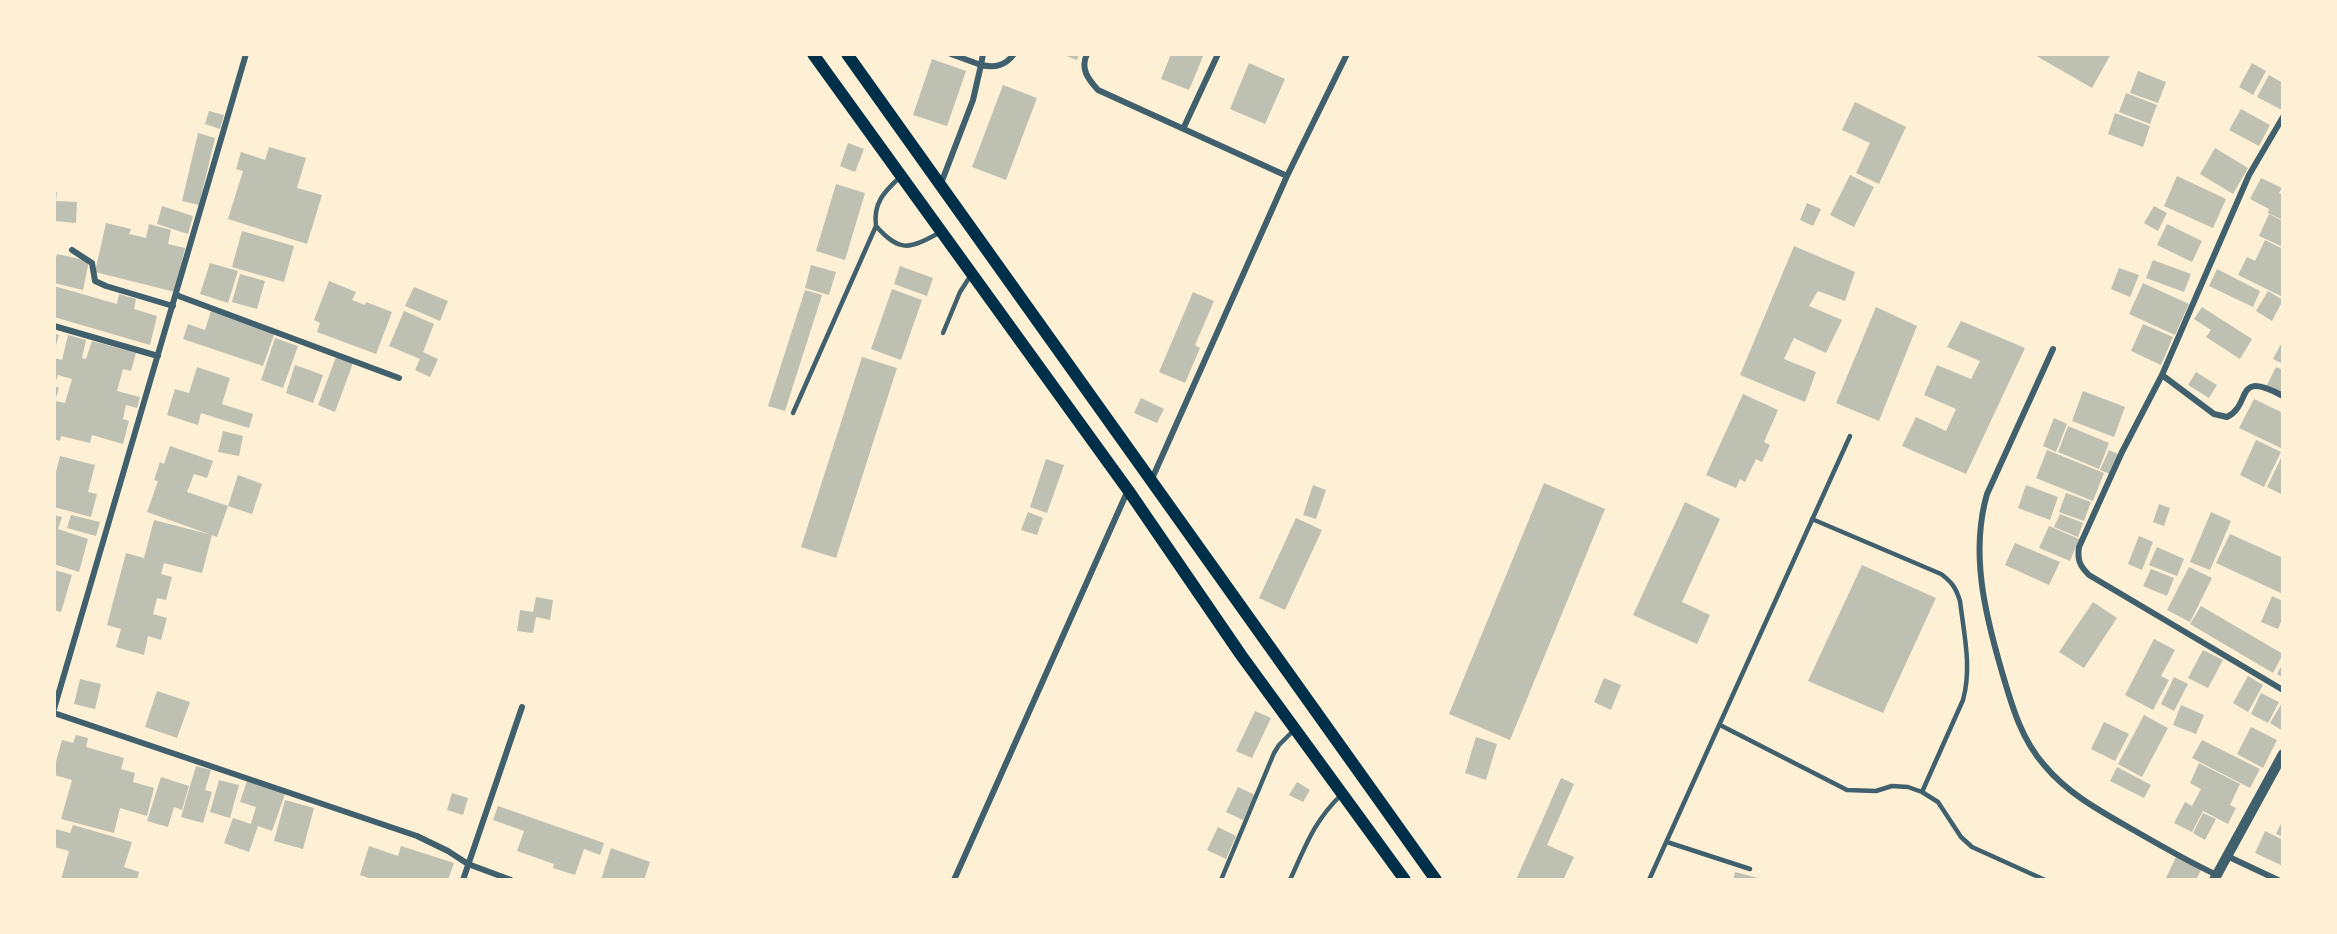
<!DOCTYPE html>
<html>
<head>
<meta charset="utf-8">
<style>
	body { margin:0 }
	#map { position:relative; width:2337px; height:934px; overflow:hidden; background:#fdf0d5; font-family:Karla,sans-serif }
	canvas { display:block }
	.frame { position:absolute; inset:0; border:56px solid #fdf0d5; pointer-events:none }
</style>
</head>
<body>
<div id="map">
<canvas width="2337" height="934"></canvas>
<div class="frame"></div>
</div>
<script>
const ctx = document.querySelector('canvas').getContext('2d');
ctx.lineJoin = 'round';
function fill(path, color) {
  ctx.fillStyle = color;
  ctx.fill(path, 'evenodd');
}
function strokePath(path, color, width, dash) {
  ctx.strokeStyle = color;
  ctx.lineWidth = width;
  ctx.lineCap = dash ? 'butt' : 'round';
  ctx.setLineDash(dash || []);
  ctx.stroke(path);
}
const building = new Path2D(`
	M1061,54H1079L1077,60Z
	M1171,54H1204L1189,90L1161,79Z
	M2033,54H2111L2092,88Z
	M932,59L966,71L947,126L913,115Z
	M1249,63L1285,79L1265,124L1230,109Z
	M2252,63L2266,71L2253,95L2239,87Z
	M2138,71L2166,82L2158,103L2130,93Z
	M2269,75L2283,83L2282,110L2257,97Z
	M1003,85L1037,98L1006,180L972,167Z
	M2126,93L2157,105L2150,124L2119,112Z
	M1855,102L1906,127L1879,184L1856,173L1870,143L1842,130Z
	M2241,109L2270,125L2259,146L2229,130Z
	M209,111L224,115L220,129L205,124Z
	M2115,113L2150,126L2143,147L2108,134Z
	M198,133L215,138L199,205L182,201Z
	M848,143L864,149L855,172L840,166Z
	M269,147L306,158L297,188L322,195L307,244L228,219L243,171L236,169L241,152L265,160Z
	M2215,148L2248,168L2233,194L2200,174Z
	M1850,175L1874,187L1854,227L1830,215Z
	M2177,176L2226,199L2213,228L2164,206Z
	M2261,178L2282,188L2279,193L2283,195V220L2268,213L2269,209L2250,199Z
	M836,184L865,193L845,260L816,251Z
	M54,192H57L56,201L77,202L76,223L54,221Z
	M1807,203L1821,209L1813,226L1800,220Z
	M162,206L193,216L188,234L157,224Z
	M2154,206L2167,213L2158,231L2144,223Z
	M2269,214L2283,221V247L2259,236Z
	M106,223L131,229L129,234L146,238L149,224L171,230L168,244L185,248L175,292L95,272Z
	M2167,224L2202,241L2192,262L2157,245Z
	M242,231L294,246L284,282L232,267Z
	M2265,240L2283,249V297L2238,275L2247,257L2255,261Z
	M1794,246L1855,272L1845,301L1818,291L1809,306L1842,320L1826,353L1794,338L1784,359L1816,372L1805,402L1740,375Z
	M57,254L89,261L83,290L54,283V264Z
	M2153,260L2191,274L2184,292L2146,278Z
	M210,263L238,271L228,303L200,294Z
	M811,265L836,272L829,295L805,288Z
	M900,266L933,278L927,296L894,284Z
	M2119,268L2139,275L2130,297L2111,289Z
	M2217,269L2260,291L2253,307L2209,286Z
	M240,274L265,281L257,309L232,302Z
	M329,281L356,292L352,300L365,305L366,302L392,312L376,354L317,332L320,323L314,320Z
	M2143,283L2189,304L2175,335L2129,314Z
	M54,286L117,304L119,294L136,299L134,309L157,316L150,345L54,317Z
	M414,287L448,301L440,321L405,306Z
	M892,289L922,300L901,360L871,349Z
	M805,290L822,295L785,411L768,406Z
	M2268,291L2283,300L2272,321L2256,311Z
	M1193,292L1214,301L1195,345L1200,348L1185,383L1159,372Z
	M1876,307L1917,326L1879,421L1836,403Z
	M2202,307L2252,339L2240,359L2206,337L2211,330L2194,319Z
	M211,311L275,332L263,366L183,339L188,324L205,330Z
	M404,311L434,324L423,352L438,359L430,377L415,370L420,359L389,346Z
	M1961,321L2025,348L1966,474L1902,446L1916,417L1946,431L1956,409L1924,395L1937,365L1971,379L1980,361L1947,347Z
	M2143,324L2173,337L2161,365L2131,351Z
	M54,333L59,335L55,349H54Z
	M68,335L86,340L82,358L86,359L92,341L136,353L131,371L123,369L117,391L140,397L137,408L126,405L123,419L129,421L123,444L92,435L90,443L61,436L60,441L54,439V386L59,388L55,401L65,403L72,379L58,375L54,386V358L62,360Z
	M275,338L298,346L283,388L261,380Z
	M2283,340V364L2273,359Z
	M336,357L353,363L335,412L318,405Z
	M862,357L897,368L836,558L801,547Z
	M295,365L323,375L313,403L286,393Z
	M197,367L230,378L222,404L253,414L249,428L201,413L198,425L167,415L175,389L189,393Z
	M2276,367L2283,370V393L2267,385Z
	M2196,372L2217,385L2209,398L2188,385Z
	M2083,391L2125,407L2114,437L2072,421Z
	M1743,394L1778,410L1764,442L1770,445L1762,462L1756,459L1745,482L1740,479L1736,488L1706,475Z
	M1141,398L1164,409L1157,423L1134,413Z
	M2254,399L2283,413V449L2239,428Z
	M2054,418L2067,424L2056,452L2043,446Z
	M2068,426L2109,443L2099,469L2058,452Z
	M223,431L243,436L239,456L218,452Z
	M2256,440L2281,452L2264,487L2240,475Z
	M170,446L213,461L207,478L194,474L187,492L228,506L217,537L147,512L158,481L154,480L160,462L164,464Z
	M2047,450L2104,473L2093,501L2036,478Z
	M2109,450L2118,454L2110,474L2100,470Z
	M2283,454V495L2267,487Z
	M60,456L95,465L88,492L97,494L91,517L54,507V480Z
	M1046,459L1064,465L1047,513L1030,507Z
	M238,475L262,484L252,514L228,506Z
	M1544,483L1605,509L1510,740L1449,714Z
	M1313,485L1326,490L1316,519L1303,515Z
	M2026,485L2058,497L2050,520L2018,508Z
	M2066,493L2091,502L2084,521L2059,512Z
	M1685,502L1720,519L1682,602L1710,615L1697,644L1633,615Z
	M2159,504L2170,508L2164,526L2153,522Z
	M1028,512L1043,518L1037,535L1021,530Z
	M2211,512L2231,521L2210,570L2190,562Z
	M2060,514L2083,523L2078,537L2054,527Z
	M54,515L62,517L58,529L88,539L79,572L54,564Z
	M71,515L100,522L96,536L67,528Z
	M1296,518L1322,530L1285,610L1259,598Z
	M154,520L212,535L202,573L164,563L161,574L172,577L166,600L157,598L153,614L167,618L161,640L148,636L144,655L116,647L121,629L107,625L126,553L144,558Z
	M2049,526L2079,539L2070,561L2039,548Z
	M2230,534L2283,558V594L2216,563Z
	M2139,536L2153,542L2142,570L2128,564Z
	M2015,543L2060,562L2049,585L2005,565Z
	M2157,547L2184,559L2177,576L2149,565Z
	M1862,565L1936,598L1883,713L1808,681Z
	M2189,567L2212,578L2190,622L2167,610Z
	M2151,569L2174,578L2167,596L2143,586Z
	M54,570L72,575L61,612L54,610Z
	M2272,596L2283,601V617L2278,629L2261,622Z
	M536,597L553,600L550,620L536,617L533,633L517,631L520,610L533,612Z
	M2093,602L2117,618L2084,668L2059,652Z
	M2201,606L2283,654L2273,673L2190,624Z
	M2154,639L2175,650L2161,676L2169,680L2153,710L2125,695Z
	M2203,650L2223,660L2208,688L2188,678Z
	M2283,663V678L2277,674Z
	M2248,676L2263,685L2248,712L2233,703Z
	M2174,677L2188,684L2174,711L2161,704Z
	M1604,678L1621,685L1611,710L1594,702Z
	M80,679L101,684L95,709L74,704Z
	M157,691L190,702L177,738L145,727Z
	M2261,693L2279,702L2268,723L2251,714Z
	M2283,701V731L2270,723Z
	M2181,705L2204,715L2196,734L2173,725Z
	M1255,711L1271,718L1252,758L1236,751Z
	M2144,715L2168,728L2142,777L2118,764Z
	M2104,722L2129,734L2115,761L2091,749Z
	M2251,727L2277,740L2263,768L2237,754Z
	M76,735L88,738L86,747L124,758L121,769L135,773L133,782L154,788L147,816L120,808L114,833L61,819L72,780L54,775V769L62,740L73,743Z
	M1476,737L1497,744L1486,780L1465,773Z
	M2202,740L2260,769L2250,788L2192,758Z
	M2199,763L2240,784L2230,805L2236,808L2228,824L2203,811L2192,832L2174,823L2185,802L2192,806L2201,789L2190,783Z
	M196,766L211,770L205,790L212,792L203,823L181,817Z
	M2117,767L2151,785L2144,798L2110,781Z
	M161,777L189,786L182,810L174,807L168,827L147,821Z
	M1561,778L1574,784L1547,845L1574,857L1563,880H1516Z
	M219,780L239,785L230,818L210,812Z
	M247,781L285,794L272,831L258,826L249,852L224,843L233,818L251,824L256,807L240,802Z
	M1297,782L1310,790L1303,802L1289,795Z
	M1238,787L1255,795L1243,820L1226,812Z
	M452,793L468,798L463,815L447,810Z
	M285,800L314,808L303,849L274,841Z
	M498,806L604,843L600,855L584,849L575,875L553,868L554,864L517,851L524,831L493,820Z
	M2203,813L2216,819L2205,840L2193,833Z
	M2283,819V837L2276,834Z
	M73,825L132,842L124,867L139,872L137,880H61L69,851L54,847V831L55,829L70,833Z
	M1218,827L1236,836L1226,859L1207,850Z
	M2265,831L2283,840V866L2255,853Z
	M369,846L398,856L401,846L454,863L448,880H374L360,875Z
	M611,848L650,862L644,880H601Z
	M2176,857L2201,870L2196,880H2165Z
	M1735,872L1762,879L1761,880H1733Z`);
const service = new Path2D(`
	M900,177C884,192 873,203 876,226C900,253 909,249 939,233
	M943,333L960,292L971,275
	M793,413L876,226
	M1812,519L1941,574C1952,582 1956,588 1960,601C1964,634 1972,668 1963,700L1922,792
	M1720,725L1847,790L1876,791L1892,786L1908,787L1922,792L1938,802L1961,837L1972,847L2045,880
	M1667,842L1750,869
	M1221,880L1274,753L1279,745L1295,729
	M1290,880C1306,845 1314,821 1342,794
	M1649,880L1850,436`);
const minor = new Path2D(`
	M983,54L981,65C995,68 1005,66 1014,54
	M1087,54C1080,69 1088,79 1098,90L1287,176
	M2283,117L2249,175L2162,375L2122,452L2079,547C2077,560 2080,566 2089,575L2283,690
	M1184,127L1218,54
	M940,186L973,100L981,65L951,54
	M72,250L92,263L95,281L106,286L173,306
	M176,295L399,378
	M54,326L158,356
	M2053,349L1987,494C1970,553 1985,614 2002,672C2012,706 2021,739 2045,766C2069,795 2104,813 2137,832C2163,847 2189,862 2217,875
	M2162,375L2214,414L2227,417C2253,404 2233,369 2283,396
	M1151,481L1287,176L1347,54
	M54,709L246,54
	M54,713L417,836L448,851L468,864L511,880
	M2227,856L2278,880
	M463,880L522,707
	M954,880L1128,490`);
const tertiary = new Path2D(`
	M2214,880L2283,754`);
const secondary = new Path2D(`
	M813,54L1128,490L1241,655L1405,880
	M847,54L1436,880`);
fill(building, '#bec0b2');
strokePath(service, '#3f606c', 4.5);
strokePath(minor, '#3f606c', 6);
strokePath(tertiary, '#3f606c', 10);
strokePath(secondary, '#003049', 12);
</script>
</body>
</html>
